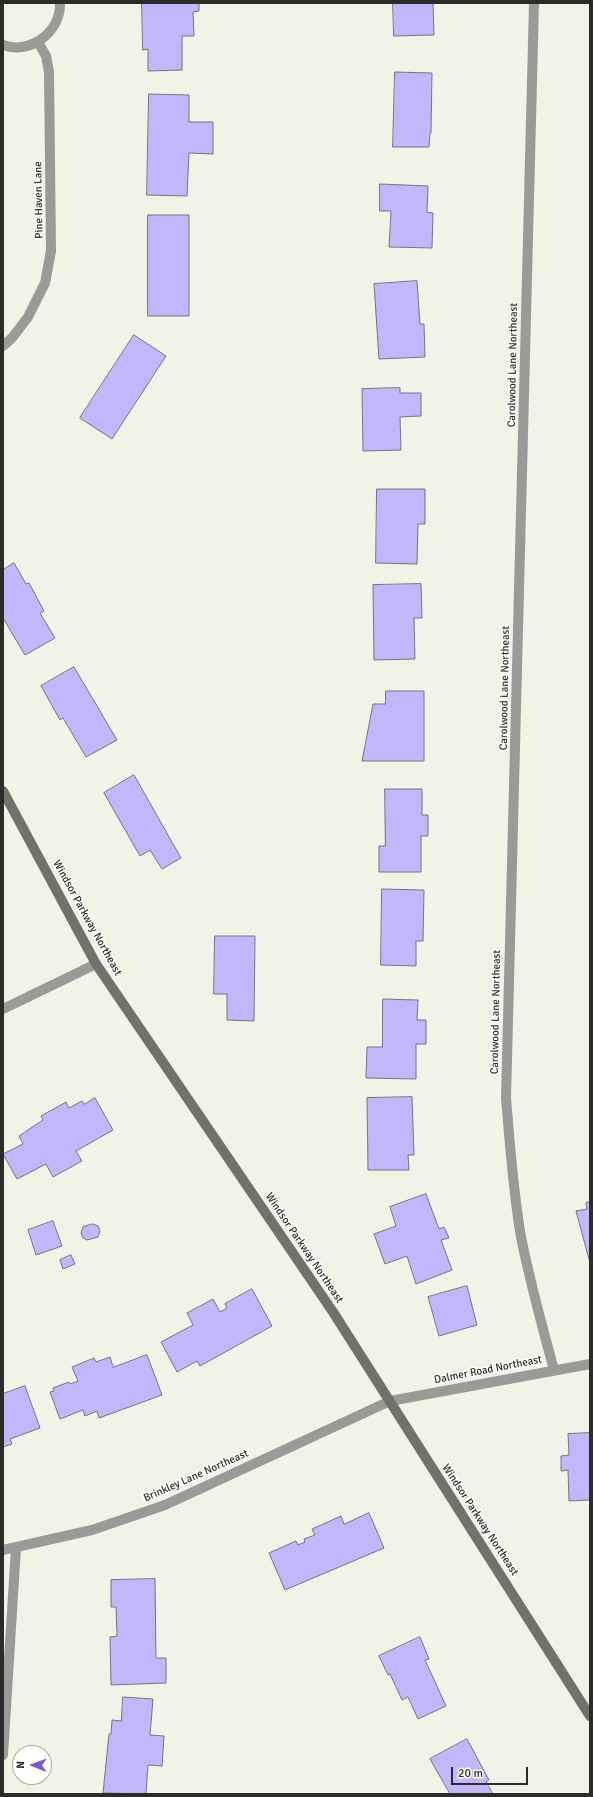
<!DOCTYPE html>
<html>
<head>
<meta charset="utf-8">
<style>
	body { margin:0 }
	#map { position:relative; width:593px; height:1797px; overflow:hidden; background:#f2f3e7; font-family:Signika,sans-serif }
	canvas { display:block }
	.frame { position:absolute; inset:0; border:4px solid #2b2b27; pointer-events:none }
	.north { position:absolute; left:12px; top:1745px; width:40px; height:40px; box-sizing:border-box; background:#fffffd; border:1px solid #aaaaa7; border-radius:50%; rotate:271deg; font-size:11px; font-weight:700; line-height:16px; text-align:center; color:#2b2b27 }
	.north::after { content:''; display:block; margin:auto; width:14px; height:18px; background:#7958d2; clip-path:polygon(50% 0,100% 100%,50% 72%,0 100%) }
	.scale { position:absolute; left:451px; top:1767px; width:77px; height:18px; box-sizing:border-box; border:2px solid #2b2b27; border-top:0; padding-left:5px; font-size:12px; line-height:14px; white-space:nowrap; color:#2b2b27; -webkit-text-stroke:3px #fffffd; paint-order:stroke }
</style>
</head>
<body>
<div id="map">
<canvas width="593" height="1797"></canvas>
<div class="frame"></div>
<div class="north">N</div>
<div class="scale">20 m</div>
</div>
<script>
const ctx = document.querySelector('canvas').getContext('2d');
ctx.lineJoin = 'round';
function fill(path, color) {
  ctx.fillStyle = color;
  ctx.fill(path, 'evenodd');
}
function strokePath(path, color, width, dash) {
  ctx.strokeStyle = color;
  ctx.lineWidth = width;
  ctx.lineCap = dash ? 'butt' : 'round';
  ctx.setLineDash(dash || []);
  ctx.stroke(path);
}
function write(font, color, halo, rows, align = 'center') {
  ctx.font = font + ' Signika,sans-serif';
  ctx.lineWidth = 3;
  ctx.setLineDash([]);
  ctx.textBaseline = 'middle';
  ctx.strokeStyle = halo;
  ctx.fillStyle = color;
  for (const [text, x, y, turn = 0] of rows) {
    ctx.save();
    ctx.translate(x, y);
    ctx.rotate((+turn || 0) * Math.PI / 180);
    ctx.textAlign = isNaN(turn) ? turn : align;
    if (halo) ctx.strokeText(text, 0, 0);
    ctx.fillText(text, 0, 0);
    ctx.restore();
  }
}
const building = new Path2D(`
	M142,3H199V11L193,12L194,36H182V70L148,71V49L143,50Z
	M393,3H433L434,35L394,36Z
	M395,72L432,73L431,133H430L429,147H393Z
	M149,94L189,95V122H213V154L189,153L187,196L147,195Z
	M380,184L428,186L427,212L433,213L432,248L389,247L391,211H380Z
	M148,215H189V316H148Z
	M417,281L420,324H424L425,357L379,359L374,284Z
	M134,335L166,356L112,439L80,418Z
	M400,388V393H421V416L400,417L401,450L363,451L362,389Z
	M377,489H425V524H418L417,564L376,563Z
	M14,563L26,584L29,583L44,611L40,613L55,638L25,655L3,618V570Z
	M421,584L422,618H414L415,659L374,660L373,585Z
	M74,667L117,740L86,757L63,718L60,720L41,686Z
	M386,691H424V761H362L373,704H385Z
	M134,775L181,858L162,869L150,850L140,856L104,793Z
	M385,789H422V815H428V836H421V872H379V846H385Z
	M382,889L424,890L423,941H416V966L381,965Z
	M215,936H255L254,1021L227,1020V994H214Z
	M383,999L418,1000L417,1020H426V1044H416V1079L366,1078L367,1047H382Z
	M412,1097L414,1155H408L409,1170H368L367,1098Z
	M95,1098L113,1130L76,1151L82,1161L53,1177L46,1164L17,1179L3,1154L23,1144L19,1136L43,1120L41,1116L66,1102L69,1108L82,1101L84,1104Z
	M426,1194L439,1229L444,1227L449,1238L441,1240L452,1270L416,1284L407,1256L385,1264L374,1234L396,1226L390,1207Z
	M590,1202V1263L576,1211L587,1209L586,1203Z
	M53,1221L62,1246L36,1255L28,1230Z
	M93,1224L98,1226L100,1231L98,1237L87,1240L83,1238L81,1233L83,1227Z
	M71,1255L75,1264L63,1269L60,1260Z
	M467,1286L477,1325L439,1336L428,1297Z
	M252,1289L272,1326L200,1366L197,1361L177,1372L161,1342L193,1325L187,1313L213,1299L220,1312L227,1308L225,1304Z
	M147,1355L162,1395L99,1418L97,1411L85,1416L83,1410L60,1419L50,1392L54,1391L53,1388L69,1382L70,1384L78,1381L72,1367L94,1358L96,1362L110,1357L113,1367Z
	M25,1386L40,1428L10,1439L12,1444L3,1447V1394Z
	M590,1433V1500L569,1501L568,1470L561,1471V1456L569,1455L568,1434Z
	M369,1513L384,1548L285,1590L269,1553L296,1541L298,1545L305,1542L304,1539L315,1535L312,1529L341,1516L344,1524Z
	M155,1579L156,1658H166V1683L111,1685L110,1637L117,1636L116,1607H111V1580Z
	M420,1637L429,1659L425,1660L446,1706L418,1719L408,1697L402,1700L390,1674L388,1675L379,1656Z
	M123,1697L153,1699L150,1735L164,1736L162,1766L148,1765L146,1794L103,1793L109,1734H111L112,1720L121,1721Z
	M467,1739L489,1780L486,1782L493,1794H450L430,1759Z`);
const street = new Path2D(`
	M534,3L506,1098C510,1144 513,1191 521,1237C530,1282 542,1326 554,1370
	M3,45C30,55 61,32 60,3
	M3,346L12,338L28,317L45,283L51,251L49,72L46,56L38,42
	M3,1009L96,964
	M3,1550L92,1530L165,1505L390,1401L590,1364
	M3,1755L16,1548`);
const secondary = new Path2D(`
	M3,791L96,964L333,1312L590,1716`);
const streetNames = [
	["Pine Haven Lane",39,200,-91],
	["Carolwood Lane Northeast",513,365,-89],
	["Carolwood Lane Northeast",505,688,-89],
	["Windsor Parkway Northeast",87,918,61],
	["Carolwood Lane Northeast",496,1012,-89],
	["Windsor Parkway Northeast",304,1248,56],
	["Dalmer Road Northeast",488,1370,-11],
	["Brinkley Lane Northeast",196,1476,-24],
	["Windsor Parkway Northeast",480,1520,57]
];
fill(building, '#c2b6fc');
strokePath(building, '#75747e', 1);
strokePath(street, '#9a9b96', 10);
strokePath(secondary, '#71726b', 10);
write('11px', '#2b2b27', '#fffffd', streetNames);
</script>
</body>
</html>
